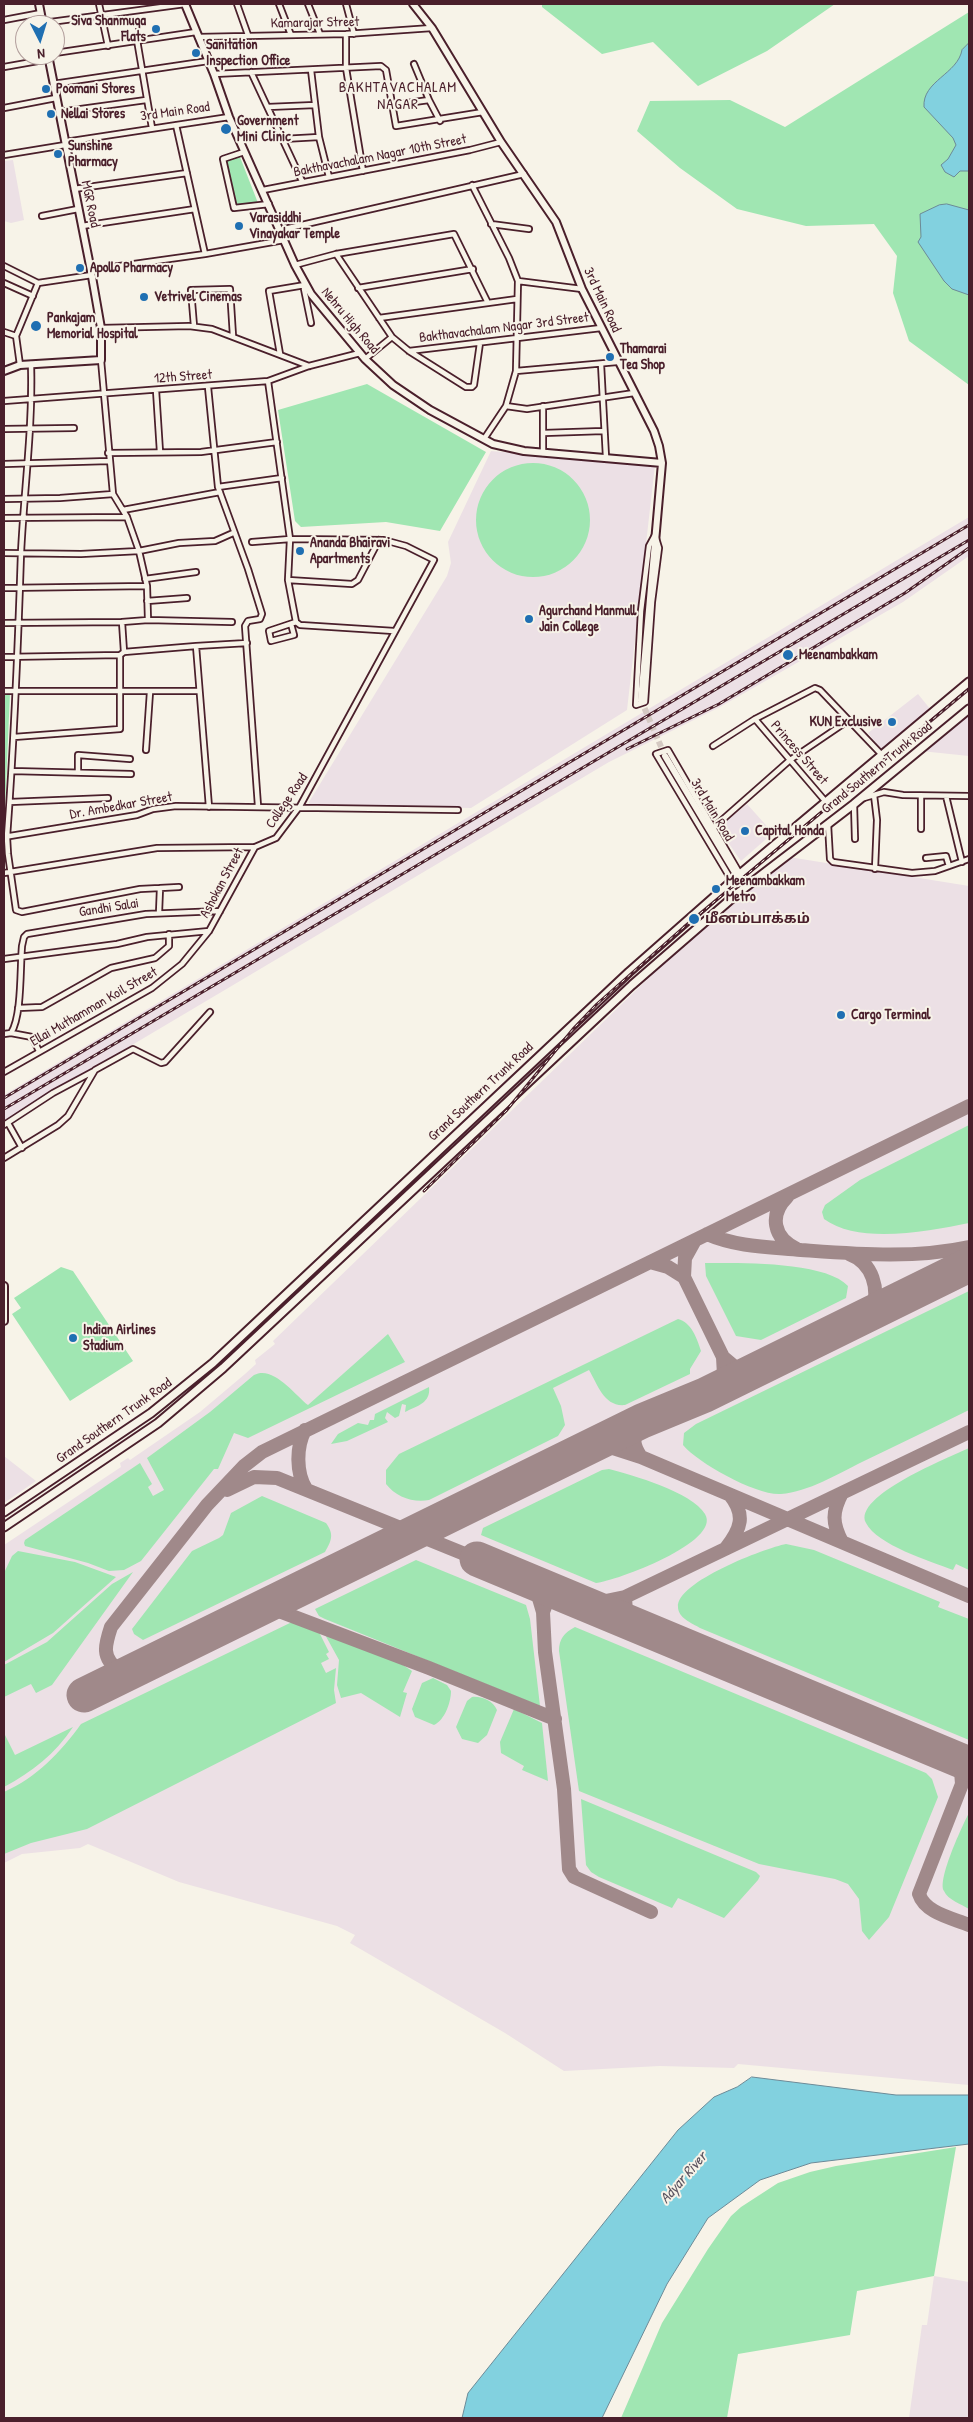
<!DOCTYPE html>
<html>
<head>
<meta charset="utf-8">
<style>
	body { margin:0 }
	#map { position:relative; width:973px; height:2422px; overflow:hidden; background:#f7f3e8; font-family:"Patrick Hand",sans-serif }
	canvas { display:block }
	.frame { position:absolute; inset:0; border:5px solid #4a1f2b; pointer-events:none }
	.north { position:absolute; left:15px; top:15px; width:50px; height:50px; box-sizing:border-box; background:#f7f3e8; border:1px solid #b29e9c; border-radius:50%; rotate:175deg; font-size:14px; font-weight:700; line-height:20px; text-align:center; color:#4a1f2b }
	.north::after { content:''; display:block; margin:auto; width:18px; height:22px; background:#1f6fb2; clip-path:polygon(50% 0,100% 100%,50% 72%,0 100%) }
</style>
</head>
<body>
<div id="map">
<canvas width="973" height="2422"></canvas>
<div class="frame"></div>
<div class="north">N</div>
</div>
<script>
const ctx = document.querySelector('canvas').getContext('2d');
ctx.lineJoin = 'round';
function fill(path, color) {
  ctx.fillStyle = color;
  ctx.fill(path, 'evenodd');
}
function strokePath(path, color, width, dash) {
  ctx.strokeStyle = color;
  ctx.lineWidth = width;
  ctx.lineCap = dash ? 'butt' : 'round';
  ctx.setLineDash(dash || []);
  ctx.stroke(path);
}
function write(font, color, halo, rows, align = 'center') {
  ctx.font = font + ' "Patrick Hand","Noto Sans Tamil",sans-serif';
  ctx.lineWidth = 4;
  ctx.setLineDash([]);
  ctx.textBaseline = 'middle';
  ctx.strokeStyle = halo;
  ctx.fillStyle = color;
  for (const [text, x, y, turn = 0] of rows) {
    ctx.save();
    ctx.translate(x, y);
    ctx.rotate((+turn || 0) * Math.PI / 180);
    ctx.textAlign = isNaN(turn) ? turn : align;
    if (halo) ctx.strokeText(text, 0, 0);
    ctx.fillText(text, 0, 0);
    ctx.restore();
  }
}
const built = new Path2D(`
	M13,160L24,220L11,223L4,221V161Z
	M491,451L655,465L627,710L471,808L310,805L309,802L447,576L451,563L448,542Z
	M969,517V556L903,602L720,707L609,762L4,1121V1095Z
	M918,694L931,710L881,750L868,733Z
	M969,715V756L921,751Z
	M747,804L773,833L741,861L718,828Z
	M789,857L969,886V2085L738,2064L734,2068L660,2066L564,2071L505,2033L350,1943L355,1935L337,1926L179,1882L88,1844L80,1848L22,1854L4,1863V1545L121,1467L120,1463L128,1458L130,1460L200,1412L245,1374L256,1364L255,1360L275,1344L273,1341L658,969Z
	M4,1456L36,1481L4,1503Z
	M934,2276L969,2282V2418H909L922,2325H927Z`);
const green = new Path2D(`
	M542,4H835L767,51L698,86L653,42L602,54L542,7Z
	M969,12V385L909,341L893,293L897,256L874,224L806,226L737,209L680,168L637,131L650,101L730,100L785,127Z
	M240,157L258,203L237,205L226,161Z
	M367,384L486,452L440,531L386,522L301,527L295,521L278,410Z
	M476 520a57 57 0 1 1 114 0a57 57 0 1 1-114 0Z
	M10,693L5,808H4V694Z
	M969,1125V1223C929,1231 859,1245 824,1219L822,1212L825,1205L860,1180Z
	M705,1263C739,1263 825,1261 848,1286L846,1298L761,1340L736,1336L706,1276Z
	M61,1267L73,1271L133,1361L70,1401L12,1314L21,1308L14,1298Z
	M969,1291V1410C934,1427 898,1445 862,1462C838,1474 808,1492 781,1494C757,1496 698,1463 683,1445L684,1433L696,1424Z
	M678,1319C691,1322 697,1338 701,1351L690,1369V1374L625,1405C604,1407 598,1385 589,1370L553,1388L561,1406L565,1425L558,1436L429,1500C413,1503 396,1497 386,1484V1470L399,1454Z
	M388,1334L405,1362L248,1438L234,1433L218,1469H214L141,1561L124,1570L109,1571L88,1563L25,1546L24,1543L25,1540L140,1463L152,1484L148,1487L153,1496L164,1490L147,1458L210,1412L254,1375C273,1365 294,1394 308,1405Z
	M429,1387C431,1403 417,1406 405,1412L406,1405L402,1404L399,1416L395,1418L387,1412L385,1418L388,1422L347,1441L331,1444L338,1434L358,1423L368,1425L370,1420H374L375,1414Z
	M969,1448V1570L956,1564L953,1570C930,1561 877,1545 866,1523C852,1496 950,1457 969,1448Z
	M609,1469C632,1475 692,1492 705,1514C722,1542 616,1581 596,1583L481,1535L483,1528L602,1470Z
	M262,1496L326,1523C334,1534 332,1540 325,1552L143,1640L134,1634L132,1629L192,1551L219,1538L223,1535L231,1513Z
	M786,1544L814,1550L940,1602L938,1607L969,1619V1740L700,1628C692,1623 678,1618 678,1607C676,1582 765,1548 786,1544Z
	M18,1551L75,1562L116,1577L53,1633L4,1662V1573L12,1556Z
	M416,1560L526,1605L530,1619L540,1706L325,1619L319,1616L315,1609Z
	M133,1572L52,1685L36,1693L31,1684L4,1697V1665L47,1642L112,1584Z
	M292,1622L318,1630L329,1652L326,1654L329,1659L321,1663L326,1673L336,1668L334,1690L336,1703L87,1829L31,1843L4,1854V1792C37,1777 60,1753 81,1724Z
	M575,1627L926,1773L932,1779L938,1797L889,1917L869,1940L862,1931L859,1899L848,1884L835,1879L759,1864L579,1791L559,1651C559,1639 564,1633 575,1627Z
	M323,1631L400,1663L412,1671L403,1692L407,1693L400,1717L361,1693L341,1698L337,1685L339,1660Z
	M433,1678L447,1685L451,1691C451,1702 445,1720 434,1725L415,1717L412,1709L422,1683Z
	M472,1697C482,1696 493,1701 497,1710L487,1735L478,1743L462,1739L456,1727L467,1701Z
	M514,1709L542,1723L548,1781L522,1770L524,1766L501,1753L500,1742Z
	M73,1727C55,1754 32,1772 4,1787V1733L15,1755Z
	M581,1799L756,1872L760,1876L758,1880L724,1918L678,1898L672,1908L599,1877L591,1872L586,1865Z
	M969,1813V1909C961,1904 948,1900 944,1891C937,1880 963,1824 969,1813Z
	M956,2147L934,2276L857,2291L850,2335L738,2354L727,2418H621L662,2323L708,2249L731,2216L741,2207L778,2183L810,2172L836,2166Z`);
const water = new Path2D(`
	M969,43V171H960L954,177L945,172L941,165L948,159L956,145L953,138L924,107C922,81 958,74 962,50Z
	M947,204L969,210V295L952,289L944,281L918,242L921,237L920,214L939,205Z
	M752,2077L896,2095H969V2144L811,2163L760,2180L708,2218L667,2284L602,2418H462L468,2393L678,2130L714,2097L737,2087Z`);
const taxiway = new Path2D(`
	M787,1197C769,1215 773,1238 797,1249
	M707,1234C737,1247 769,1247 801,1250C857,1254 914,1259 969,1247
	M695,1240L685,1258L684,1277L723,1357L736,1368L753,1371
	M849,1254C873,1263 880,1289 872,1312
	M650,1262L668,1267L684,1277
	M720,1387L724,1375L723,1357
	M305,1430C296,1447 296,1473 306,1489
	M589,1447H610L641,1457L969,1596
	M641,1457C631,1443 633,1434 642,1421
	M227,1490L254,1477L277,1478L477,1559
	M842,1542C832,1523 832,1512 842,1493
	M726,1548C741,1529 746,1515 730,1495
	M526,1579L538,1595L543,1612L545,1652L564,1789L569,1869L574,1877L651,1912
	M625,1597L626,1613L638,1626
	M578,1602L596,1603L625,1597L969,1432
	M263,1605L429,1668L555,1719
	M543,1612L548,1599L557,1593
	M131,1672L119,1670C101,1658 105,1645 111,1627L207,1505L244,1466L262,1452L969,1106
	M951,1757L961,1771L962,1784L919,1894C925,1913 952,1918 969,1925`);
const runway = new Path2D(`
	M477,1559L969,1764
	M84,1695L642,1421L705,1395L969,1265`);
const secondaryTunnel = new Path2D(`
	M641,700L665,756`);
const street = new Path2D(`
	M99,4L108,46
	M237,4L248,35
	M279,4L291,35
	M308,4L320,34
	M346,4L354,34
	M4,20L41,13
	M43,23L185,4
	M346,34V68L363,171
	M198,37L346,34L432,28
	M137,40L152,128
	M55,53L196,32
	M414,64L429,100
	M4,67L49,59
	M311,70L319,137L329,177
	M251,72L302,181
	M214,74L381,66L386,70L396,126L483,112
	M53,84L208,61
	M392,105L429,100L440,121
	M268,107L315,105
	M4,108L56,98
	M59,112L146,100
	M176,125L205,254
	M283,139L319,137
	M65,142L229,117
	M244,152L223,159L234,208L269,204
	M4,155L65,145
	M472,185L509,258L518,281L516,371L506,406L484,439
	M74,189L187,173
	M263,190L470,150L501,142
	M42,216L78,209
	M491,224L529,229
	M82,226L195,209
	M280,230L524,174
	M336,254L392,337L409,351L466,387H472L474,385L480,343
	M295,265L336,254L454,234L487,301
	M4,266L38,283
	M91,270L205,254L284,240
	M518,281L582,289
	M4,283L33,296
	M38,283L92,275
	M306,286L304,289L311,323
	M358,288L473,269
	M379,318L517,299
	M194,326L191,290L230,289L233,336
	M101,328L189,326L212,329L309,366
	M4,332L16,336
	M409,351L601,328
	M280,354L269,291L305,285
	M365,359L392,337
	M101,360L113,494L127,517L139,551L147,586L148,620L122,622
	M31,364C33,427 24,490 21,553C18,648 14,742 7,837L8,854L16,910L22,912L140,889L160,888L159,913
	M601,364L606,457
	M20,365L16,336L38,283
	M516,371L617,362
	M268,381L290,539L288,580L296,622L300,625L394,631
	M208,387L218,487L248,569L262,614L260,619L248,621L245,626L258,806
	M156,390L160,452
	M4,401L268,381L309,366L360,353
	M506,406L527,409L634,393
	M4,429L74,428
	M544,433L603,431
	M108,453L201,452L277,442
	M543,453V406
	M4,464L109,461
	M218,487L282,478
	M4,499L60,498L113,494
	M123,510L220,492
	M4,518L127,517
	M655,535L659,548L652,602L645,702L636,705L641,611L649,546Z
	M4,553L81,554L139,551L179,543L215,541L233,533
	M145,579L196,572
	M288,580L352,584L358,580L379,540
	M4,588L147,586
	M147,601L187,598
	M148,620L232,622
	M4,623L122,622L124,652L120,655V729L14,737
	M291,624L294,635L271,641L269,631L296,622
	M124,652L196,646
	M4,657L120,655
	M4,691H199
	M755,719L826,802
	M713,746L755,719L815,688L820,690L882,755
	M146,750L150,692
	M12,771L131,774
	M78,772V755L130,759
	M874,795L877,820L875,869
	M921,796V829
	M946,796L962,862
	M864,798L884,792L903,795L969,796
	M10,802L108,798
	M854,804L855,839
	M209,807L196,646L247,643
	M828,824L830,859L833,862L912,873L935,871L969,859
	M713,828L790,760L849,720
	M4,837L137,815L153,809L176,806L458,810
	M926,858L946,856L949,866
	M4,873L157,848L255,847L276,838L300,806L434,560L406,546L384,540L290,539L252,542
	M732,881L656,754L668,750L740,874
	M160,888L179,887
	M4,959L117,944L147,937L209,931
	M18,1008L42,1007L111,968L155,958L169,946V934
	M11,1033L32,1037L39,1051
	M4,1034L11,1033C22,1016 20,968 22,946L24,937L27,934L146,914L220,911
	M4,1072L152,988L182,964L209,931L255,847
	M8,1123L22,1148
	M4,1125L53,1093L94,1071
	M4,1158L58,1125L68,1116L95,1070L133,1049L161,1063L165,1062L210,1012`);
const secondary = new Path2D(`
	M39,4L43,25
	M185,4L214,74L229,117L295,265L311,294L365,359L393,385L430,410L493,444L524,451L662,463
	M413,4L432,28L501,142L556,222L582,289L654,431L659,446L662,463L641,700
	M4,371L20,365L101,360V328L91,271L48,55
	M665,756L737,876
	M4,1286V1321`);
const primary = new Path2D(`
	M4,1512L151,1413L213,1363L629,972L740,874L969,682
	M4,1527L158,1423L223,1368L632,985L738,893L854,804L969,709`);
const rail = new Path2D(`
	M627,749L719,704L905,593L969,548
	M4,1098L969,525
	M4,1109L969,540
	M424,1191L506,1111L574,1028L597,1004L684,927L969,689`);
const markers = [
	[156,29,5,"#1f6fb2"],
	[196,53,5,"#1f6fb2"],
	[46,89,5,"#1f6fb2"],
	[51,114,5,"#1f6fb2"],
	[226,129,6,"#1f6fb2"],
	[58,154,5,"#1f6fb2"],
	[239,226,5,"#1f6fb2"],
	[80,268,5,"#1f6fb2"],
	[144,297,5,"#1f6fb2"],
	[36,326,6,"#1f6fb2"],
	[610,357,5,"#1f6fb2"],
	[300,551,5,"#1f6fb2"],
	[529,619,5,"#1f6fb2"],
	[788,655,6,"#1f6fb2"],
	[892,722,5,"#1f6fb2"],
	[745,831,5,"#1f6fb2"],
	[716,889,5,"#1f6fb2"],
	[694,919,6,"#1f6fb2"],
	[841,1015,5,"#1f6fb2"],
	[73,1338,5,"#1f6fb2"]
];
const poiNames = [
	["Siva Shanmuga",146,21,"right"],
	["Flats",146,37,"right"],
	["Sanitation",206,45],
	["Inspection Office",206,61],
	["Poomani Stores",56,89],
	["Nellai Stores",61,114],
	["Government",237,121],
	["Mini Clinic",237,137],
	["Sunshine",68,146],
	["Pharmacy",68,162],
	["Varasiddhi",249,218],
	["Vinayakar Temple",249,234],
	["Apollo Pharmacy",90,268],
	["Vetrivel Cinemas",154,297],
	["Pankajam",47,318],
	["Memorial Hospital",47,334],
	["Thamarai",620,349],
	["Tea Shop",620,365],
	["Ananda Bhairavi",310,543],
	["Apartments",310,559],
	["Agurchand Manmull",539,611],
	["Jain College",539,627],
	["Meenambakkam",799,655],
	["KUN Exclusive",882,722,"right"],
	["Capital Honda",755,831],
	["Meenambakkam",726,881],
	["Metro",726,897],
	["மீனம்பாக்கம்",705,919],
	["Cargo Terminal",851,1015],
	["Indian Airlines",83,1330],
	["Stadium",83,1346]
];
const streetNames = [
	["Kamarajar Street",315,23,-1],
	["3rd Main Road",175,112,-8],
	["Bakthavachalam Nagar 10th Street",380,156,-11],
	["MGR Road",90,204,78],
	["3rd Main Road",602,300,65],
	["Nehru High Road",350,321,50],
	["Bakthavachalam Nagar 3rd Street",504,328,-7],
	["12th Street",183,377,-4],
	["Princess Street",799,753,49],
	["Grand Southern Trunk Road",877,768,-39],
	["College Road",287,801,-56],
	["Dr. Ambedkar Street",121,806,-10],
	["3rd Main Road",712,810,59],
	["Ashokan Street",222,883,-62],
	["Gandhi Salai",109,908,-9],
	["Ellai Muthamman Koil Street",94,1007,-30],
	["Grand Southern Trunk Road",481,1092,-43],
	["Grand Southern Trunk Road",114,1421,-35]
];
const neighbourhoodNames = [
	["BAKHTAVACHALAM",398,88],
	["NAGAR",398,105]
];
const waterNames = [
	["Adyar River",684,2178,-49]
];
fill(built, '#ece0e5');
fill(green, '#a0e6b2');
fill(water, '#82d1df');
strokePath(water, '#6c8a97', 1);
strokePath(taxiway, '#a0898a', 14);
strokePath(runway, '#a0898a', 35);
strokePath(secondaryTunnel, '#d4c9c2', 6, [6, 3]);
strokePath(street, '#4a1f2b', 8);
strokePath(secondary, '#4a1f2b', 10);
strokePath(primary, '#4a1f2b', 11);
strokePath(street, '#f7f3e8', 4.5);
strokePath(secondary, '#f7f3e8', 6);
strokePath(primary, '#f7f3e8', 7);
strokePath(rail, '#4a1f2b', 3);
strokePath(rail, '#f7f3e8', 1, [4]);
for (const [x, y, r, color] of markers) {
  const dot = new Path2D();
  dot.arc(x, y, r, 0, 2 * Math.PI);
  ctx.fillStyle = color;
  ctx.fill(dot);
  strokePath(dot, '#f7f3e8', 2);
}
write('bold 14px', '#4a1f2b', '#f7f3e8', poiNames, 'left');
write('14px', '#4a1f2b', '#f7f3e8', streetNames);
ctx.letterSpacing = '1px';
write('15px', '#4a1f2b', '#f7f3e8', neighbourhoodNames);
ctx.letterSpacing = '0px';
write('italic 15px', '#5b5461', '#f7f3e8', waterNames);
</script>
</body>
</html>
